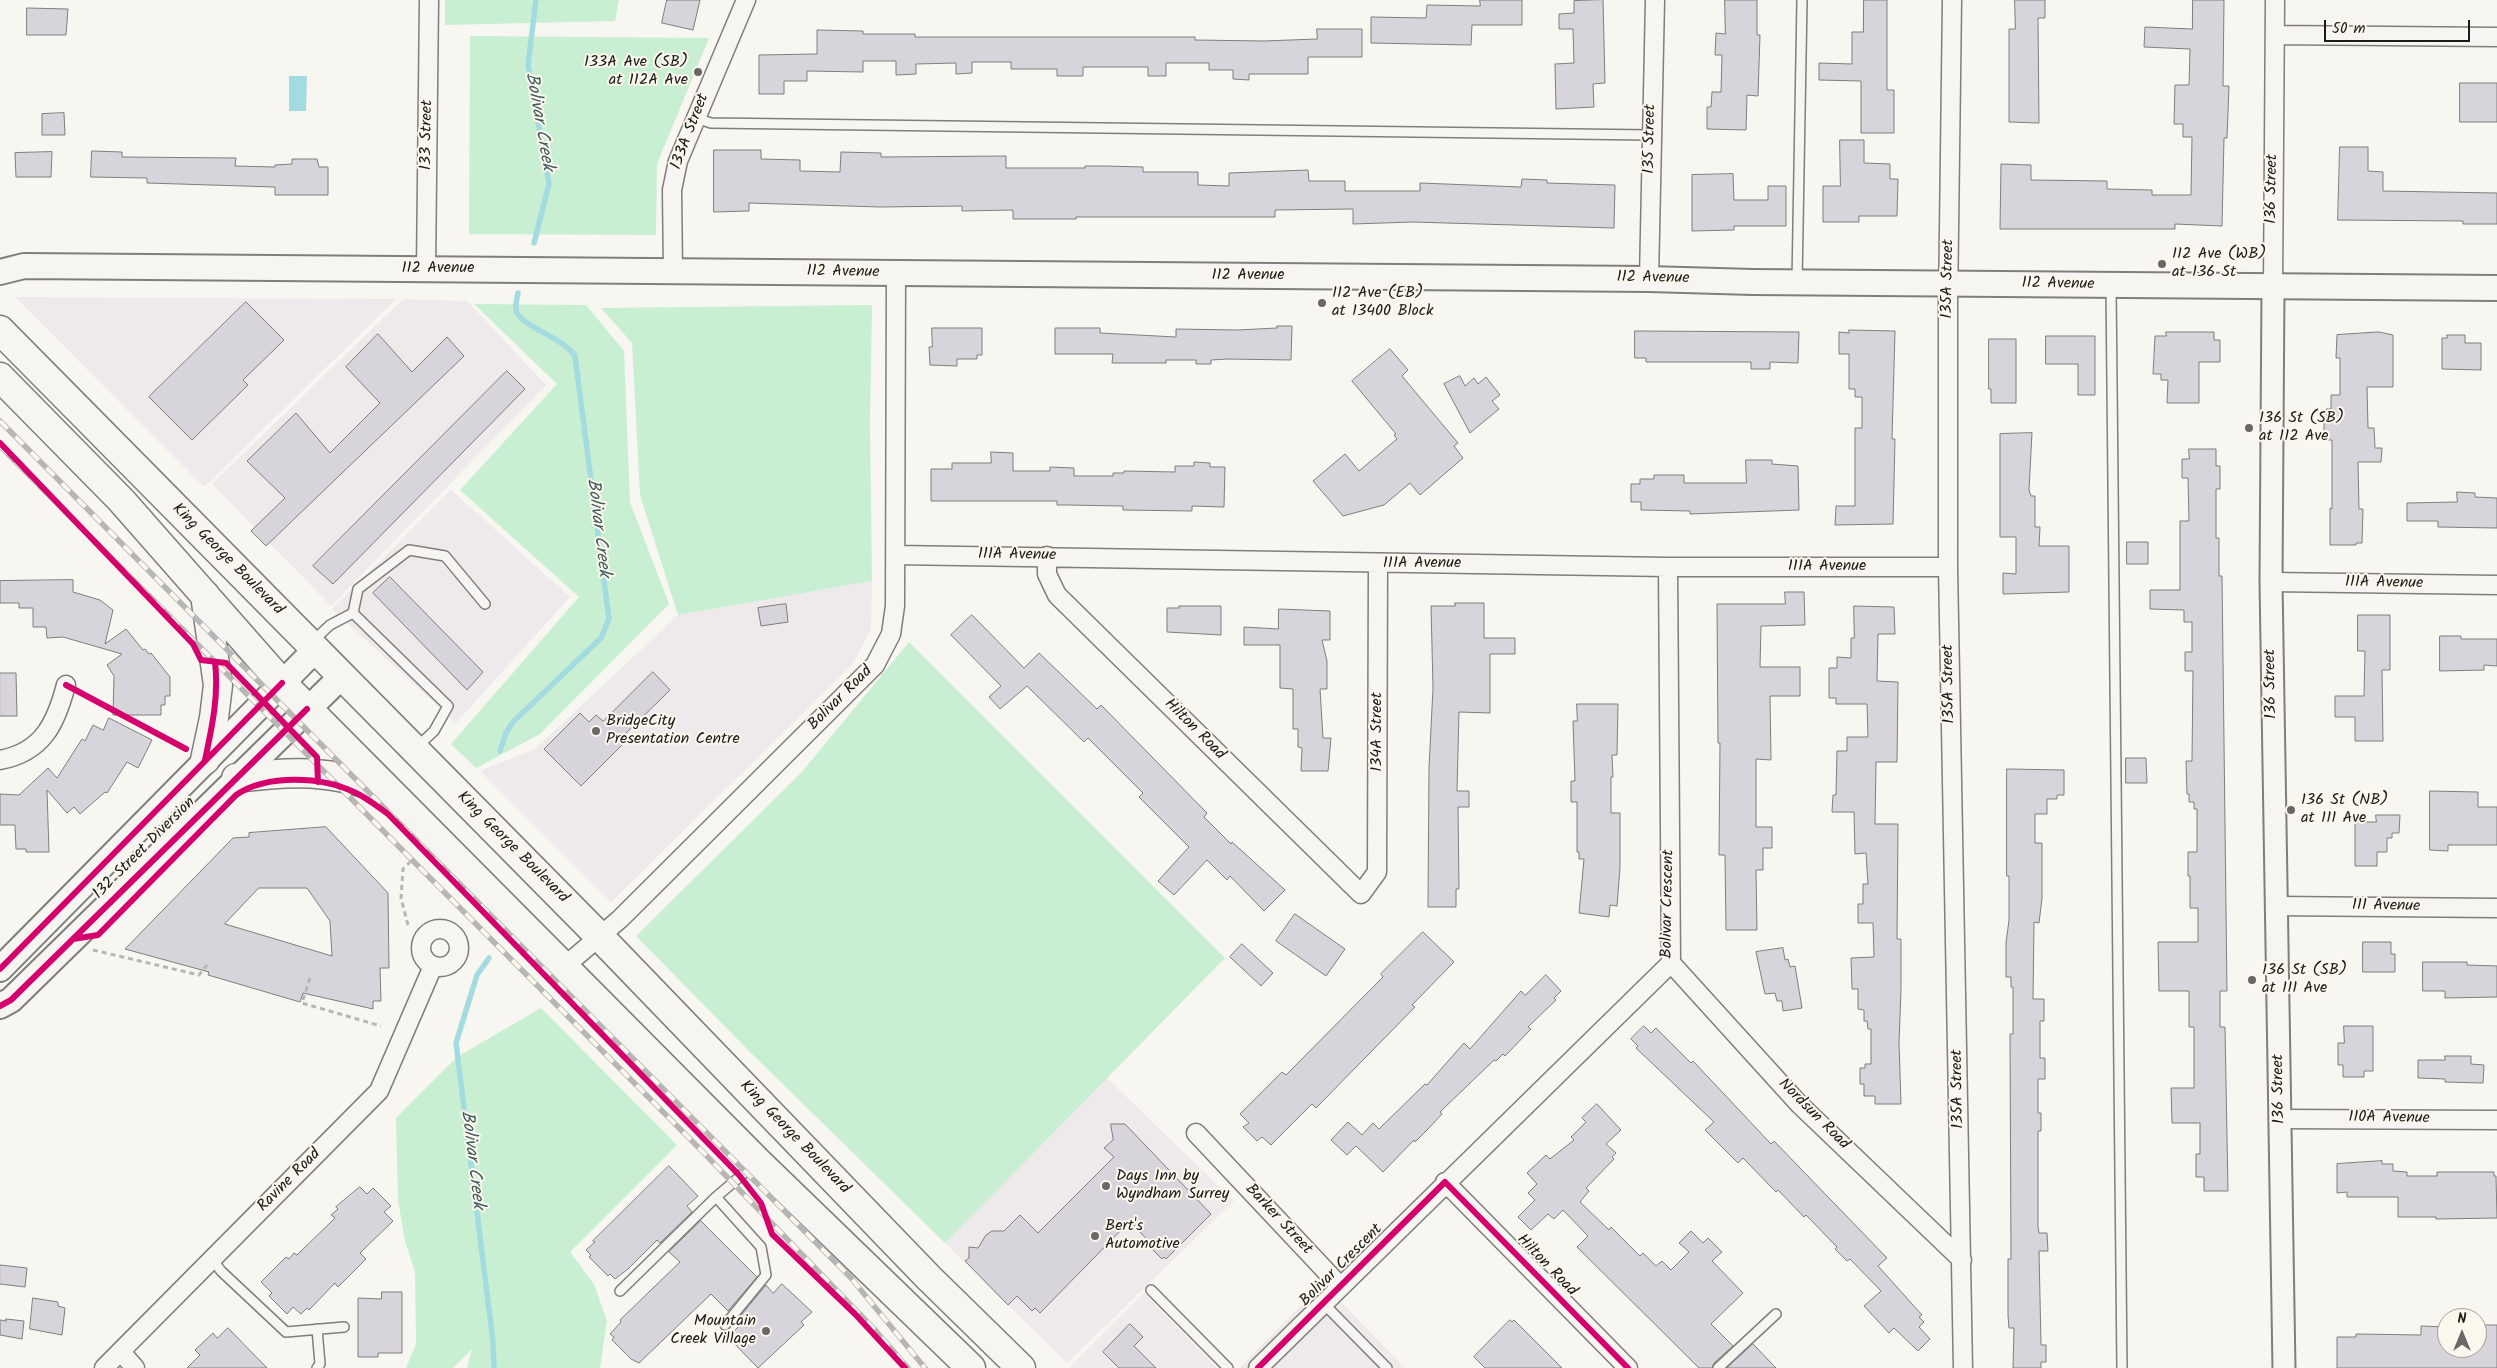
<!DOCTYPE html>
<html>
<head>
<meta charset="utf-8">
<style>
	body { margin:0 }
	#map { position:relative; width:2497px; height:1368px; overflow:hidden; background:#f8f6f0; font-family:Kalam,sans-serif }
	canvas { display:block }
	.north { position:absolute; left:2437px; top:1308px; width:50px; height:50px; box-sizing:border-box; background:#fbf7ec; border:1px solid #a29f99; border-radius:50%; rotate:0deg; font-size:14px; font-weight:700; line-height:20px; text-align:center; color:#1c1c1c }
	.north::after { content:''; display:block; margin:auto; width:18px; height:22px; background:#696866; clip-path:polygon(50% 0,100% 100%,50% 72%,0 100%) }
	.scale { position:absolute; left:2324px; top:20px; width:146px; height:22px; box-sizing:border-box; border:2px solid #1c1c1c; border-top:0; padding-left:6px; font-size:15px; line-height:18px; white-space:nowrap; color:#1c1c1c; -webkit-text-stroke:4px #fbf7ec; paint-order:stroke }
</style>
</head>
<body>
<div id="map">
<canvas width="2497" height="1368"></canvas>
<div class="north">N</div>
<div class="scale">50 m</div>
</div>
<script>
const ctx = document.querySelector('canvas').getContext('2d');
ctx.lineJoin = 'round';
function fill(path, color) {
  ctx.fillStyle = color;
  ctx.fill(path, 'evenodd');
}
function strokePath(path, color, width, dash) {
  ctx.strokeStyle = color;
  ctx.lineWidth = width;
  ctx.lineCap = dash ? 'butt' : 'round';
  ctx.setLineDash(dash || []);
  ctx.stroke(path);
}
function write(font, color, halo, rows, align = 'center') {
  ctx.font = font + ' Kalam,sans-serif';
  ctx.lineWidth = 4;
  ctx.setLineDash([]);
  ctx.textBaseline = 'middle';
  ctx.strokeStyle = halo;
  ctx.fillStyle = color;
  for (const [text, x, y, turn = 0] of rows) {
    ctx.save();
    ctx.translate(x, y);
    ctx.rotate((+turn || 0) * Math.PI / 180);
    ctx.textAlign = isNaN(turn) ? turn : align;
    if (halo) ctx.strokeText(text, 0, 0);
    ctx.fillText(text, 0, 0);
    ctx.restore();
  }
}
const built = new Path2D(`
	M15,297L396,299L204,487Z
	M403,299L467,301L546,385L331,606L212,484Z
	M451,490L570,597L456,723L332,609Z
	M872,581L871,629L852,665L611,902L480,771L535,749L678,615Z
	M1106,1077L1234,1201L1067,1363L945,1243Z
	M1323,1283L1405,1368H1239Z
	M1144,1293L1217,1368H1069Z`);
const green = new Path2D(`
	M445,0H619L615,21L445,25Z
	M470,36L709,38L657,164L656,235L469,234Z
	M474,304L586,305L624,351L630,502L669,604L540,734L476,768L451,744L579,597L460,490L557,384Z
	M872,305L870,422L872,581L678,615L640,495L632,343L601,308Z
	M909,642L1225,958L945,1243L749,1051L636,936L801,773Z
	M541,1008L677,1145L570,1252L594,1284L607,1321L600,1368H467L472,1349L453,1368H406L416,1344L415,1272L405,1241L398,1200L396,1118L457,1057Z`);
const water = new Path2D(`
	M289,76H307L306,111H289Z`);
const stream = new Path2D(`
	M534,243L549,184L528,65L536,0
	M500,751L506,733L513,722L601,638L609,619L575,356C562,337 525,328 517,313C514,307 517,299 518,293
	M489,958L477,975L456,1043L493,1342L494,1368`);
const building = new Path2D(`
	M667,0H700L693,30L662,23Z
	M1480,0H1522V25H1472L1471,45L1371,43V17L1426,18L1427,5L1480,6Z
	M1603,0L1605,83L1593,84L1594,107L1556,109L1555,64L1574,63L1573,29H1559V14L1574,13V1Z
	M1725,0H1757V35H1760L1758,96L1747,95L1746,130L1707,129V107H1711L1712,92H1721L1722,55H1715L1716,33L1725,34Z
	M1864,0H1887V90H1894V133H1861V81L1819,80V63L1852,64V32H1863Z
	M2015,0H2045V18H2038L2039,123L2009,122V29H2015Z
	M2193,0H2224L2223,86H2229L2227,138H2224L2222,226L2175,224V229H2000L2001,164L2031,165V180L2107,181V189L2152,190V195H2191L2192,137H2183V124H2174L2175,85H2189L2190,49L2144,47L2145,27L2192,29Z
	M27,8L68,9L66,35H27Z
	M1317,29H1362V57H1308V74H1249V80L1233,79V70H1209V63H1166V76H1148V67H1083V76H1057V69H1011V62H972V73L956,74V63L916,64V74L896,75V61H863V72L807,71V81H784V94H759V55L817,54V30L863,31V34H915V37H1195V40L1264,41L1317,39Z
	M2460,83H2497V122H2460Z
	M64,113L65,135H42V114Z
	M1840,140H1864V163L1890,164V179H1898L1897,216H1859V222H1823V186H1840Z
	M2340,147H2368V171L2383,172V191L2497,193V224H2463V221L2338,220Z
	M714,150H761V159L800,160V171L840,172L841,152L881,153V157L1006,156V168H1085V166H1105L1143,167V172H1198V185L1229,186V173L1308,170L1309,181H1345V191H1420V183L1521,187L1522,179L1547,180V183L1615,185L1614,228L1413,222L1353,224V209L1275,210V217H1076V219H1013V210L962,211V206L880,207L749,203V211L714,212Z
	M92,151L122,152V157L236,158L235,166L275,167V165L292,164V159H317L319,167H328V195H275V187L147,183V178L91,177Z
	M52,152L51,177H16L15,153Z
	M1733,174L1734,200H1768V186H1786V226H1734V230L1692,231V175Z
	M246,302L284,340L243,380L248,385L192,440L149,397Z
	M1277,326H1292L1291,360L1228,359L1211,360V364H1196V360H1166V363H1112L1113,354H1055V328H1100V333L1176,337V329L1238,330L1277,328Z
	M932,328H982V355H977V359H957V366L930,365L929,347H932Z
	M1849,330L1895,331L1892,439H1895L1893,524L1835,525L1836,506H1855V428H1862V397H1855V389H1849V354H1839V332L1849,333Z
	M1635,331L1799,332L1798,363L1770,362V369H1751V362H1646V358H1635Z
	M2166,332H2214V340H2220V362H2199V403H2167L2168,380H2161V374H2153L2155,336H2166Z
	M2379,332L2393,335V387H2367L2368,428H2374L2375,448H2382L2381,462H2358L2359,509H2363L2362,543H2356V545H2330V508L2332,509V440H2324V420H2327L2326,409H2331V395H2340V358H2336L2337,335Z
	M378,334L412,372L447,337L464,356L266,546L251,531L285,498L247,461L296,413L330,453L380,403L346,367Z
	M2447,335H2465V343H2481V370L2442,369V338H2447Z
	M2046,336H2095V395H2078V364H2046Z
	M1989,339H2016V403H1991V389H1989Z
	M1390,349L1408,370L1402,376L1458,443L1454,446L1463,458L1420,495L1410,483L1384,505L1343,516L1313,481L1345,454L1359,471L1397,439L1394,435L1396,434L1352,381Z
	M507,371L525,389L333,584L313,566Z
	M1460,376L1465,386L1474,378L1478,384L1486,377L1500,395L1492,401L1499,409L1470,433L1444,384Z
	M2032,433L2029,490L2031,496H2035V527H2040L2039,546H2069V592L2003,594V573L2016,574V537H2000V434Z
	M2189,449H2216V466H2220V489H2216V538H2219V576H2222L2227,991H2220V1027H2225L2228,1191H2204V1177H2196V1154H2200V1123H2172L2171,1088H2194V1027H2189V991H2159L2158,942H2198V908H2190V876H2188V852H2197V809H2194V802H2189V794H2187L2186,761H2192L2193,671H2185V652H2192V622H2184V610L2150,609V590H2180V521H2189L2188,478H2182V459H2189Z
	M991,452L1013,453V471H1050V467L1074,468V476H1113V473H1124V471L1175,472V466H1194V462L1210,463V467H1225L1224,507L1192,506V511L1123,510V506L1067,505H1057V501H931V469H952V463H991Z
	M1746,460H1772V464L1798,466L1799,510L1690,514V511L1641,510V502H1631V484H1640V479H1654V475H1684V483H1746Z
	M2457,492L2475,493V497L2497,498V528L2438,527V521H2407V503L2457,502Z
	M2127,542H2148V564H2127Z
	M390,577L483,672L467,690L373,593Z
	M73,580V592L100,600L113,610L105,644L126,629L143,650L145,649L149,654L151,653L170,677V696H165V705H161V715H113L114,676L107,665L122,654L63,637L47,638L46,627H33V608H19V603H0V581Z
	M1785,592H1804L1805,625L1761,626L1760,667H1800V696H1770L1771,760L1756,759V827H1772V848H1763V870H1756L1757,930H1726L1725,855H1719L1720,743H1718L1717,604H1785Z
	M1455,603H1484V638H1515V654H1490V713L1459,712L1457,791H1469V807H1458L1459,889H1456V907H1428L1429,768L1433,688L1431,606H1455Z
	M786,604L788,622L761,626L758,608Z
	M1179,606H1221V635L1167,632V608H1179Z
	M1854,606L1894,607L1895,634H1878L1877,681L1898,682L1897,762H1876L1875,824H1898L1897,939H1901V988L1899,1043L1901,1104H1875V1096H1864V1084H1860V1068H1865V1064H1871V1029H1868L1867,1021H1864V1010L1858,1009V989H1852L1851,958L1874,957L1873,923H1858V904H1863V884H1868L1866,853L1855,854L1854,812H1832L1833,795H1836L1837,751H1847V737H1868L1867,704H1836V698H1829V668H1837V657L1851,658V638H1854Z
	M1279,609L1330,611V640H1322L1327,661V689H1320L1323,738H1331L1328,771H1301L1302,748L1298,747V729H1293V689L1280,688V645H1244V627L1278,629Z
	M972,615L1024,668L1039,653L1097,709L1101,705L1207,813L1204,817L1231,844L1232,842L1285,890L1264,911L1230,876L1227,880L1207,860L1174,895L1158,881L1189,847L1139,797L1143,793L1088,738L1084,742L1027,686L1000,709L989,697L1001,686L951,635Z
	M2358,615H2390V670H2382L2383,741H2355V717H2335V696H2364L2365,651H2358Z
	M2440,636H2461V639H2497V666L2484,665V670L2440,671Z
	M653,672L670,690L620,739L624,743L581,786L544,749L580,713L589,722L596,715L603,721Z
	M0,673H16L17,716H0Z
	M1577,704H1618L1617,755H1612L1613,777H1611V813H1620V868L1617,906L1610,905L1609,917L1579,913L1584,859H1579V852H1577V802H1571V781H1575L1573,721H1577Z
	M109,718L152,740L138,768L127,762L107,793L105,792L80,814L74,807L67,813L47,790L49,852H26V849H16L15,825H0V794L19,795L48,768L57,778L82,739L85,741L93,725L103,730Z
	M2126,758H2146L2147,783H2126Z
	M2007,769L2064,770V795H2057V799H2047V814H2035V843H2042V898L2039,923L2034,922L2033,999H2044V1021H2040V1058H2045V1079H2038V1113H2041V1131H2038V1226L2039,1233H2047L2048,1251H2039L2041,1345H2046V1362H2041V1368H2013L2014,1328H2009L2008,1316V1259H2011L2010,1034H2013V987H2011V977H2006V943L2009,920V876H2007Z
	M2430,791L2478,792V807H2497V845H2448V851L2430,850Z
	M2376,815H2400L2399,833H2392V838H2387V852H2377V866H2355V822H2376Z
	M326,827L388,893L389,968H380L381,1001H373V1009L303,993L300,1002L208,975L209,972L125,949L233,838L249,837V833ZM259,888H307L330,921L332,956L225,924Z
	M1295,914L1345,949L1326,976L1276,941Z
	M1423,932L1454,962L1412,1005L1415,1007L1316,1108L1312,1104L1271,1145L1262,1137L1257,1141L1243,1127L1249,1123L1240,1114L1282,1072L1286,1075L1383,977L1381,974Z
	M2363,942H2391V954H2395V972H2363Z
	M1242,944L1273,973L1261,986L1230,957Z
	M1783,948L1785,960L1788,959L1790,967L1795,966L1802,1008L1783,1011L1782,1001H1777L1775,993L1765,994L1756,952Z
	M2423,962H2467V965L2497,966V997L2445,998V991H2423Z
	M1546,975L1561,991L1554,998L1556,1000L1528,1027L1531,1029L1505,1056L1503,1054L1496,1061L1494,1060L1440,1112L1442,1114L1428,1129L1415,1142L1414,1140L1383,1172L1356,1146L1347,1155L1331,1140L1348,1122L1362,1135L1373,1123L1379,1129L1425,1084L1427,1085L1464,1043L1470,1049L1521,991L1525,995Z
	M1644,1026L1651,1033L1656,1028L1691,1063L1693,1061L1771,1144L1774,1141L1887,1258L1878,1266L1922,1315L1919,1317L1924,1322L1919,1327L1930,1339L1918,1351L1894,1328L1889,1333L1864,1306L1881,1291L1850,1259L1847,1261L1835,1249L1837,1247L1806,1215L1804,1217L1778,1190L1776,1192L1743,1158L1738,1163L1705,1130L1714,1122L1636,1048L1638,1046L1631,1039Z
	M2344,1026H2373V1071H2364V1077H2343V1065H2338V1043H2344Z
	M2445,1056H2471V1064L2484,1065L2483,1083L2445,1082V1079L2418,1078V1060H2445Z
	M1597,1104L1621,1130L1606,1144L1616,1153L1612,1157L1614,1159L1586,1188L1589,1191L1580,1202L1609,1230L1611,1227L1640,1256L1643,1253L1656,1266L1662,1261L1671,1270L1689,1252L1679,1243L1691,1231L1703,1243L1708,1238L1722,1252L1712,1261L1743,1293L1711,1324L1733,1346L1714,1363L1712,1368H1699L1577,1247L1588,1236L1563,1210L1554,1219L1548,1214L1531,1230L1518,1217L1535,1200L1528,1193L1537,1184L1527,1173L1546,1155L1550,1159L1574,1140L1571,1137L1586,1122L1582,1118Z
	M1111,1124H1125L1211,1214L1166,1259L1164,1257L1162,1259L1150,1247L1152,1245L1130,1221L1040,1313L1035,1308L1032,1311L1017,1296L1008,1305L965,1261L969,1258V1247L978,1248L986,1235L992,1231H1004L1020,1215L1038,1233L1114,1157L1104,1148L1113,1140Z
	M2382,1161V1164H2393V1171L2407,1172V1176H2437V1172H2494V1176H2496L2497,1218L2436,1219V1217H2398V1197H2347V1192L2337,1193V1164Z
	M669,1166L698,1196L687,1206L692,1212L660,1243L657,1240L628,1269L615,1279L610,1274L608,1276L589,1257L591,1255L586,1250L595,1242L593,1241Z
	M360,1187L367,1194L373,1188L391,1206L384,1212L393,1221L360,1253L366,1259L338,1287L335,1283L309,1310L307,1308L301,1314L293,1307L287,1314L269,1296L272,1293L261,1282L286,1257L289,1259L294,1253L297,1255L335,1218L331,1215L338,1209L336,1207Z
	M701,1221L757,1277L728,1311L711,1294L639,1363L631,1359L612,1340L614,1337L610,1334L621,1322L620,1320L680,1262L669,1252Z
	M0,1265L27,1268L25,1287L0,1284Z
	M782,1284L812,1312L801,1322L804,1325L758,1368L728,1337L741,1324L737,1320L766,1285L773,1293Z
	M382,1292H402V1353H378V1357H358V1298L381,1299Z
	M33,1298L58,1302V1306L65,1308L62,1335L30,1329Z
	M6,1319L24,1321L22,1339L0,1335V1320L6,1321Z
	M1510,1320L1512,1322L1514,1320L1562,1368H1485L1474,1357Z
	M1130,1324L1143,1337L1134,1346L1156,1368H1119L1103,1352Z
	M2477,1325H2497V1368H2337V1337H2356V1334L2421,1335V1326L2447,1327V1348H2477Z
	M228,1328L267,1368H187L200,1355L195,1350L213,1333L217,1338Z
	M1753,1344L1776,1368H1727Z`);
const path = new Path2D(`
	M408,925L401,898L403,869L410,862
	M93,950L199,975L207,965
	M310,978L302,1003L381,1026`);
const service = new Path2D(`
	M696,118L711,123L1651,135
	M1797,282L1802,0
	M2111,286L2122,1368
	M353,613L358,589L409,550L445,556L485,604
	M312,642L330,625L353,613L448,706L434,731L416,748
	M716,1197L761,1247L766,1275L725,1325
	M212,1259L221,1271L286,1332L344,1327
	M1151,1290L1228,1368
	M620,1291L716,1197L756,1163
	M1323,1303L1387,1368
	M317,1329L320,1364L317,1368
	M1718,1368L1776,1314`);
const minor = new Path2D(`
	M1952,0L1948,306V567L1963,1368
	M2275,35L2497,37
	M426,269L429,0
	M673,271L672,190L678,161L746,0
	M1649,279L1655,0
	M2273,287L2275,0
	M896,555L1668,567H1948
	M1047,556V574L1057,595L1361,894L1377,872L1378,564
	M2271,582L2497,585
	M0,760C43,752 56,723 66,685
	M2275,906L2497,908
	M421 948a19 19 0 1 1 38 0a19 19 0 1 1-38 0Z
	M1671,963L1799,1104L1962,1260
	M565,966L620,919L875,665L891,634L895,606L896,274
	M2280,1119L2497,1120
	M1196,1133L1340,1286
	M1445,1182L1628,1368
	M121,1352L135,1368
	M104,1368L379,1091L433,966
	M1258,1368L1671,963L1668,567`);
const tertiary = new Path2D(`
	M2273,287L2271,582L2284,1368`);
const secondary = new Path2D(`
	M0,272L24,266L1649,279L1753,282L2497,288
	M0,969L316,649
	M0,1006L11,1000L342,676`);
const primary = new Path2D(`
	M0,330L600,937L929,1278L1021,1368
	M0,377L121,500L282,683L758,1162L971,1368
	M205,760L214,718L218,685L205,595
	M236,778C290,771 332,769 384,790`);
const rail = new Path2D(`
	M0,421L851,1278L925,1368
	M0,446L701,1150L876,1331L908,1368`);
const cycleway = new Path2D(`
	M0,443L193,644L201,660L226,663L317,757L318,782
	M66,685L186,749
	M205,760C212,727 219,696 215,662
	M73,939L98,935L236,795C267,774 322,776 356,793C367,798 378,807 388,814L739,1175L761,1203L772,1234L855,1314L905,1368
	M0,969L282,683
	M0,1006L11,1000L307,709
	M1258,1368L1445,1182L1628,1368`);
const markers = [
	[698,72,5,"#696866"],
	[2162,264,5,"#696866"],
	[1322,303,5,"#696866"],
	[2249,428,5,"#696866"],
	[596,731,5,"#696866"],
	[2291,810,5,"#696866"],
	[2252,980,5,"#696866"],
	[1106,1186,5,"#696866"],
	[1095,1236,5,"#696866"],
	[766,1331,5,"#696866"]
];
const poiNames = [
	["133A Ave (SB)",688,63,"right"],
	["at 112A Ave",688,81,"right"],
	["112 Ave (WB)",2172,255],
	["at 136 St",2172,273],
	["112 Ave (EB)",1332,294],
	["at 13400 Block",1332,312],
	["136 St (SB)",2259,419],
	["at 112 Ave",2259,437],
	["BridgeCity",606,722],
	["Presentation Centre",606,740],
	["136 St (NB)",2301,801],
	["at 111 Ave",2301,819],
	["136 St (SB)",2262,971],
	["at 111 Ave",2262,989],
	["Days Inn by",1116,1177],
	["Wyndham Surrey",1116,1195],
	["Bert's",1105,1227],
	["Automotive",1105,1245],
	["Mountain",756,1322,"right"],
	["Creek Village",756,1340,"right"]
];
const streetNames = [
	["133A Street",691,132,-69],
	["133 Street",428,135,-89],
	["135 Street",1651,139,-89],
	["136 Street",2273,189,-89],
	["112 Avenue",438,269],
	["112 Avenue",843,273,1],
	["112 Avenue",1248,276],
	["112 Avenue",1653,279,1],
	["135A Street",1949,279,-89],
	["112 Avenue",2058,285,1],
	["111A Avenue",1017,556,1],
	["King George Boulevard",227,560,45],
	["111A Avenue",1422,564],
	["111A Avenue",1827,567],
	["111A Avenue",2384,584,1],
	["135A Street",1950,684,-91],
	["136 Street",2272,684,-91],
	["Bolivar Road",841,699,-45],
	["Hilton Road",1194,730,45],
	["134A Street",1378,732,-90],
	["King George Boulevard",512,848,45],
	["132 Street Diversion",145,849,-45],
	["Bolivar Crescent",1669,904,-89],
	["111 Avenue",2386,907,1],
	["135A Street",1959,1089,-91],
	["136 Street",2280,1089,-91],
	["Nordsun Road",1813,1115,45],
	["110A Avenue",2389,1119,1],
	["King George Boulevard",794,1138,46],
	["Ravine Road",290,1181,-45],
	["Barker Street",1278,1220,47],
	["Bolivar Crescent",1342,1266,-45],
	["Hilton Road",1546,1266,46]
];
const waterNames = [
	["Bolivar Creek",538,122,80],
	["Bolivar Creek",597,528,83],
	["Bolivar Creek",471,1160,83]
];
fill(built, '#eeeaeb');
fill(green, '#c8efd1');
fill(water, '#a3dbe0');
strokePath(stream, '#a3dbe0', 5.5);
fill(building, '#d8d4db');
strokePath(building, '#7f7e7b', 1);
strokePath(service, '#7f7e7b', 12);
strokePath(minor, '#7f7e7b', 21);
strokePath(tertiary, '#7f7e7b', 25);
strokePath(secondary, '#7f7e7b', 28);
strokePath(primary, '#7f7e7b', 31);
strokePath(path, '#b7b6b4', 3, [5, 4]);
strokePath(service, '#f6f5f1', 9);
strokePath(minor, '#f6f5f1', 18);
strokePath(tertiary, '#f6f5f1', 21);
strokePath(secondary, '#f6f5f1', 24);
strokePath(primary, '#f6f5f1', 28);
strokePath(rail, '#b7b6b4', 5.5);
strokePath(rail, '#fbf7ec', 4, [11]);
strokePath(cycleway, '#d6006c', 6);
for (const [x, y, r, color] of markers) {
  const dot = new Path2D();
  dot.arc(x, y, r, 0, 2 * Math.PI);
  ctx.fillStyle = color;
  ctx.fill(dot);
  strokePath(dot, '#fbf7ec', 2);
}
write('16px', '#1c1c1c', '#fbf7ec', poiNames, 'left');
write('16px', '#1c1c1c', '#fbf7ec', streetNames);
write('italic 18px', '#3f5b5e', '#fbf7ec', waterNames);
</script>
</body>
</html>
